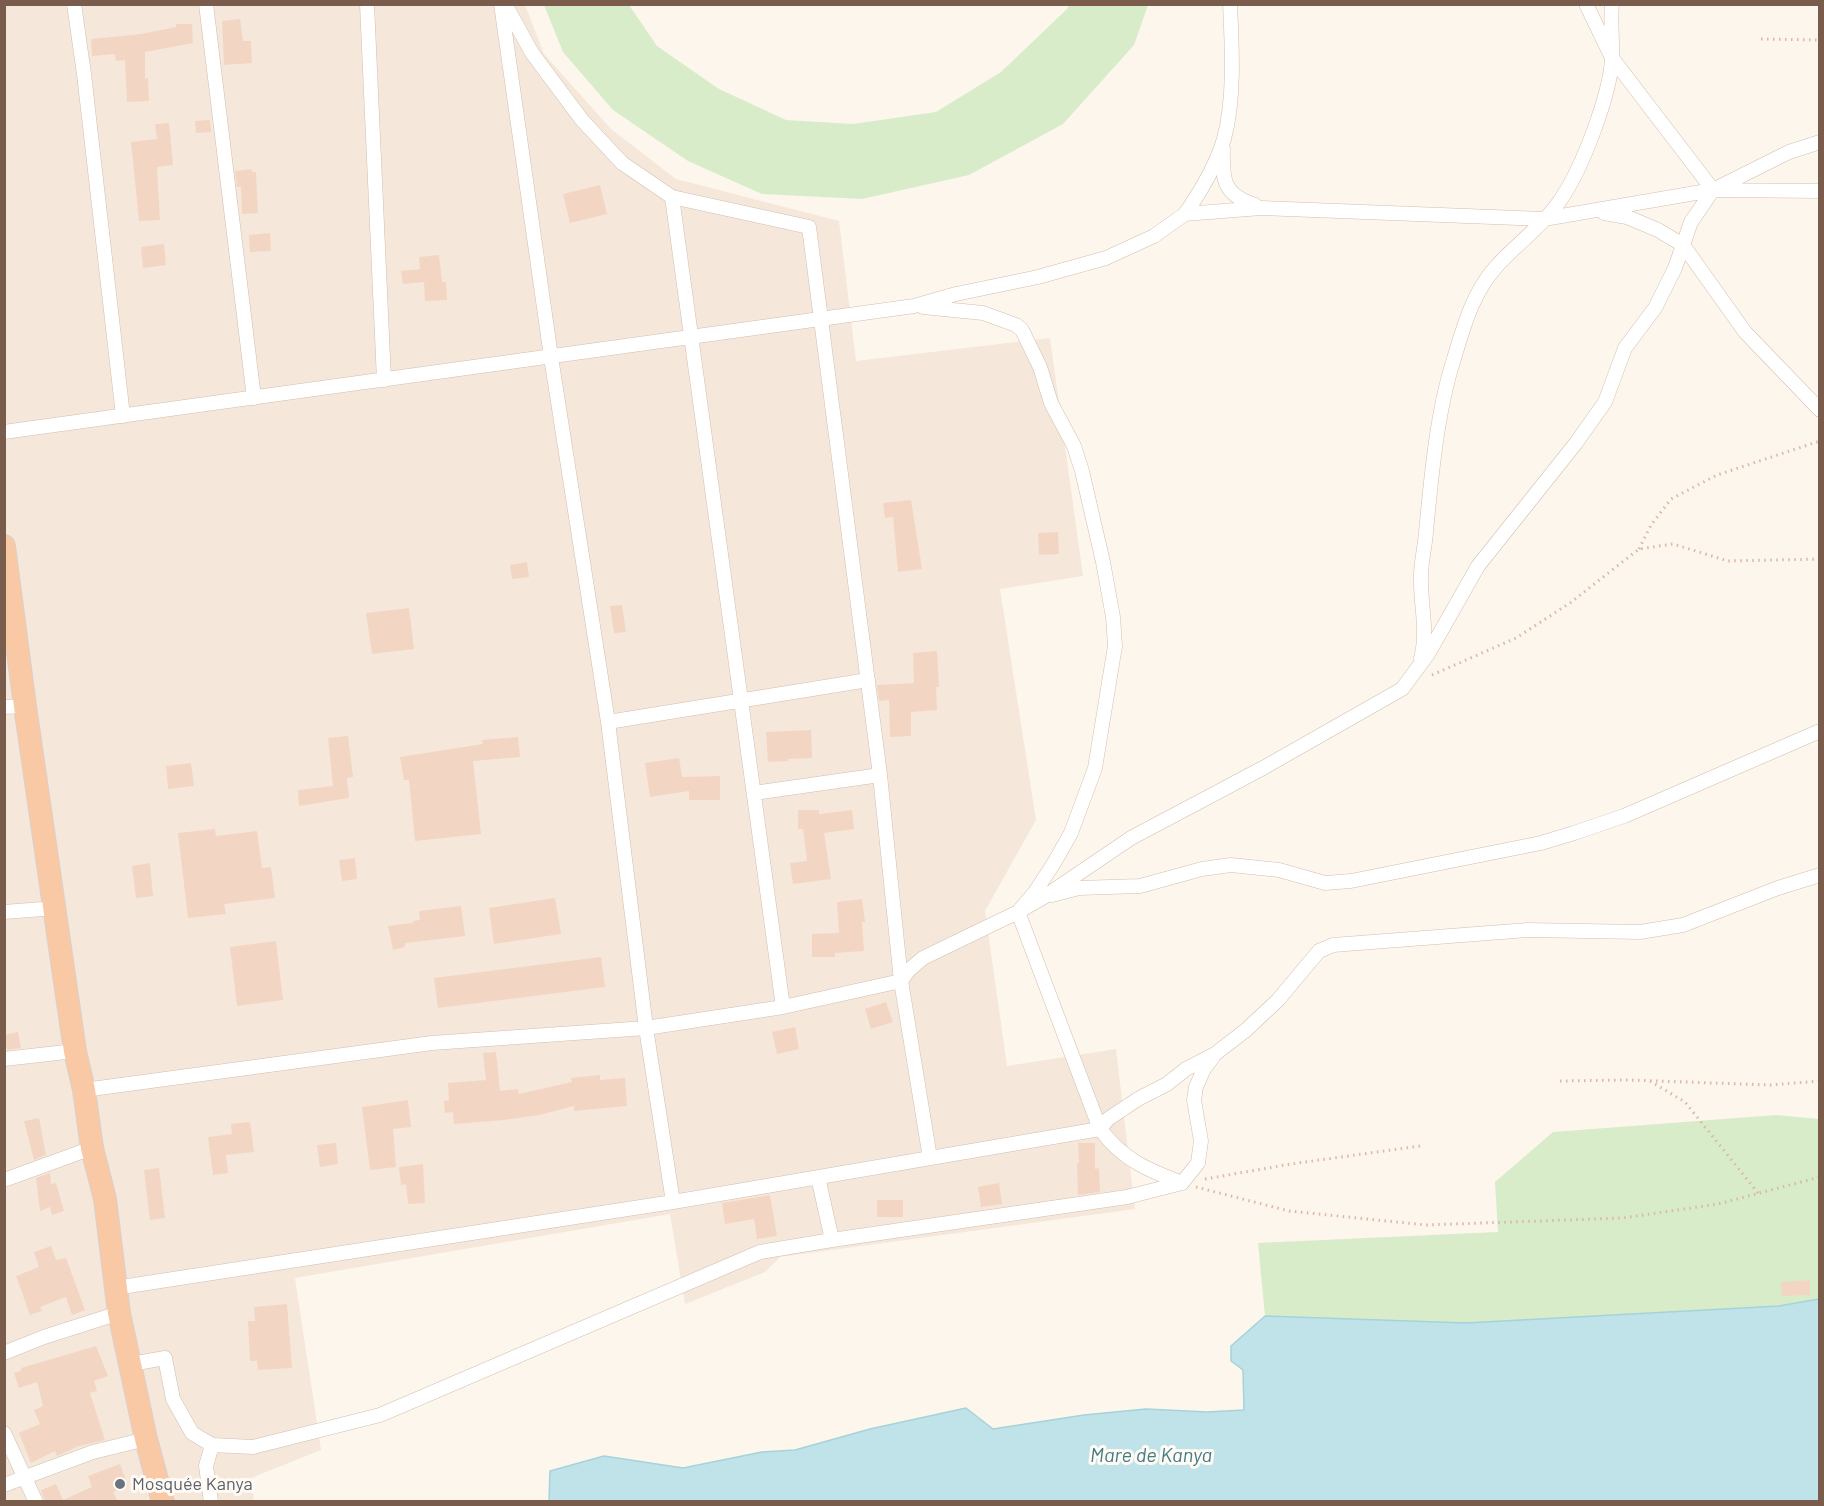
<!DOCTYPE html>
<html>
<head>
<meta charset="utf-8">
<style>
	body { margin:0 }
	#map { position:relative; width:1824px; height:1506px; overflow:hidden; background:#fdf6ec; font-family:Barlow,sans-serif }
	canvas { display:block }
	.frame { position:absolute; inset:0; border:6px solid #7a5c4d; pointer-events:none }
</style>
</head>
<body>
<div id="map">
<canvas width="1824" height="1506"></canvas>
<div class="frame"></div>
</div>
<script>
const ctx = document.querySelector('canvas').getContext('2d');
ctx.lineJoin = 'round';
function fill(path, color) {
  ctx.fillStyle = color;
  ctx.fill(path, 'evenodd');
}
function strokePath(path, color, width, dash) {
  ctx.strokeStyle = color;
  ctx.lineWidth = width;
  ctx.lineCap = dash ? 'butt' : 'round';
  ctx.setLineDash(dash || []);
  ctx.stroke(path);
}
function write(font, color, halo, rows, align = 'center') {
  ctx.font = font + ' Barlow,sans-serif';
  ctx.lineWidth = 6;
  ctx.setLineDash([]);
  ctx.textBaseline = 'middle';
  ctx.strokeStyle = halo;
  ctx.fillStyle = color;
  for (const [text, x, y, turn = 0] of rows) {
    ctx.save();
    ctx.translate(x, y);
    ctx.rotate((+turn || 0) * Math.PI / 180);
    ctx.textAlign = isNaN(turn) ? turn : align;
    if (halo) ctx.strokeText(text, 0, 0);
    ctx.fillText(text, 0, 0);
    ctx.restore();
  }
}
const residential = new Path2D(`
	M5,5H525L544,54L611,129L676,179L839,221L856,361L1050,338L1083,576L1000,589L1036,820L985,911L1007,1066L1116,1049L1135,1209L780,1257L765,1272L685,1304L670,1214L295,1278L321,1450L251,1478L254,1501L5,1502Z`);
const green = new Path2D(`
	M544,5H629L657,46L719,89L786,120L853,124L936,112L1001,72L1067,9L1069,5H1148L1134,45L1063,124L969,175L862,199L762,194L688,161L613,110L563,52Z
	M1776,1115L1819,1119V1299L1779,1306L1466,1323L1265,1316L1258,1243L1498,1232L1495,1182L1553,1132Z`);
const water = new Path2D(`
	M1819,1299V1501H549L550,1471L604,1456L683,1468L762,1452L795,1450L870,1429L966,1408L993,1429L1084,1415L1146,1409L1207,1412L1244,1410L1243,1370L1231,1361V1346L1265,1316L1466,1323L1779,1306Z`);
const building = new Path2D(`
	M240,19L243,41H251L252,63L224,65L222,21Z
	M176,24H192L193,43L145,52V79L148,78L149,101L127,102L125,60L116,61L115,54L92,56L91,39L141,34L176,27Z
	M210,120L211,132L196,133L195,121Z
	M169,123L173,165L157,167L160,220L139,221L131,142L157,139L155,124Z
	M251,169L252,172H256L258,213L242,214L241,187H237L235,171Z
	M600,185L607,214L570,223L563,194Z
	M270,233L271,251L250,252L249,235Z
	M164,244L166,265L143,268L141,247Z
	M439,255L442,282H446L447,300L425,301L424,282L403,284L401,271L420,269L419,257Z
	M911,500L922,569L898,572L893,517L885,518L883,503Z
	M1058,532L1059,554L1039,555L1038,533Z
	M527,562L529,577L512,579L510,565Z
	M622,605L626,632L614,633L610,606Z
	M409,608L414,649L372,654L366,613Z
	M937,651L939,687H936L937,710L911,712V736L890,737L889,700L879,701L877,685L914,683L913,653Z
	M811,730L812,758L788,759V761L768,762L766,732Z
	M348,736L353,777L347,778L349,798L299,806L298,790L333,786L328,738Z
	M518,737L520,757L473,761L481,834L415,841L409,780H404L400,757L483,744L482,740Z
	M679,758L682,777L720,776V800H689V791L650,797L645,763Z
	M191,763L194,786L168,789L166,766Z
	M798,810H819V814L852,810L854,829L824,833L831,879L793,884L790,863L807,861L803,829H798Z
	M215,829L216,836L257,831L262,868L271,867L275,898L224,904L226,914L188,918L178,833Z
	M355,858L357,879L342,881L339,860Z
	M150,863L153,896L136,898L132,866Z
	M555,898L561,934L494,944L489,908Z
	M862,899L865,922H862L864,951L835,953V957H812V934L839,933L837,902Z
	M461,906L465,936L405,943V947L393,950L388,926L413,923V921L420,920L419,911Z
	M276,941L283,1000L237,1006L230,947Z
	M601,957L605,987L438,1008L434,978Z
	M886,1002L893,1022L871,1029L865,1009Z
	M795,1027L799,1049L777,1054L772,1032Z
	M18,1032L21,1048L7,1050L4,1035Z
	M496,1052L500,1091L518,1089L519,1094L572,1082L571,1078L600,1075V1080L625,1078L627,1106L574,1111V1106L539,1115L504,1120L454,1124L453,1112L445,1113L444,1101L449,1100L448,1083L486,1080L483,1053Z
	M408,1100L411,1127L393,1129L396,1167L370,1170L362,1107Z
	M39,1118L46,1155L34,1160L24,1121Z
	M250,1122L254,1152L226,1155L228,1173L213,1175L208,1137L232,1134L231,1124Z
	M336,1143L338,1164L320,1167L317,1145Z
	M1078,1143H1095V1169L1099,1168L1100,1192L1078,1195L1077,1163H1079Z
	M423,1164L425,1203L408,1204L406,1184L401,1185L399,1167Z
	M159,1168L165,1218L150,1220L144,1170Z
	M50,1173L51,1184L56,1183L64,1211L52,1215L50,1207L40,1211L36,1178Z
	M999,1183L1002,1204L981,1207L978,1187Z
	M770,1195L777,1236L757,1239L754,1219L725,1224L722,1203Z
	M877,1200H903V1217H877Z
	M51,1246L56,1260L66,1258L85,1310L72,1315L66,1297L40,1307L42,1311L30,1315L16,1276L39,1267L34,1252Z
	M1810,1280V1295L1782,1296L1781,1282Z
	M287,1304L292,1368L258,1370L257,1361H250L248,1321H255L254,1307Z
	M96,1346L108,1376L94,1381L97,1391L90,1393L105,1440L79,1446L57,1456L55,1451L31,1463L19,1433L40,1424L34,1410L43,1406L37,1382L19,1388L14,1373L21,1371V1368Z
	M120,1464L128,1486L113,1492L118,1502H45L41,1490L56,1484L63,1500L92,1487L88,1476Z`);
const path = new Path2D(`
	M1761,39L1820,40
	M1639,549L1651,525L1671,499L1717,475L1820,441
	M1432,675L1516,638L1570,603L1639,549L1673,544L1728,561L1820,559
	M1560,1081L1628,1080L1770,1085L1820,1081
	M1650,1081L1685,1102L1758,1193
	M1205,1179L1291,1164L1420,1146
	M1196,1187L1289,1211L1426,1225L1623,1218L1718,1204L1820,1177`);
const minor = new Path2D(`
	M74,4L84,74L123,416
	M206,4L254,398
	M367,4L384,380
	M501,4L551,357L608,722L646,1028L673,1202
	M505,4L532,53L582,120L622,163L672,197L809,227L880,775L901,981L930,1158
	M1586,4L1612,58L1713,190
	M1223,148C1222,179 1223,195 1255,205
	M672,197L783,1007
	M1604,213L1627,217L1658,230L1683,245L1745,332L1820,410
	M1185,214C1201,191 1216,166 1224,139C1235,98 1232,47 1230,4
	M4,432L914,306L956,294L1038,277L1106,258L1154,236L1185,214L1261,208L1544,219L1713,190L1820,191
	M1421,658C1428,632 1421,607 1421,582C1420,565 1425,548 1426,532C1431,479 1437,412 1453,362C1463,329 1472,294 1495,268C1516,244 1544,225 1561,199C1582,169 1610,95 1612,59C1613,41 1610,23 1612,4
	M4,707L25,706
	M608,722L868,680
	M754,793L880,775
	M1052,895L1079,888L1140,886L1202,869L1231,865L1279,870L1325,883L1351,881L1541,843L1574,833L1624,816L1820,731
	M4,912L56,908
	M4,1059L75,1051
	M84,1090L432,1043L646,1028L783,1007L901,981L909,970L923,958L1018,912L1035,892L1054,863L1071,833L1095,768L1115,646L1113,617L1103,562L1082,471L1074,446L1051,403L1040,367L1022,330L1016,325L983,313L923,307
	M4,1180L92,1148
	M1182,1183C1148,1170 1123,1160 1100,1129L1018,912L1044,897L1131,838L1263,768L1402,689L1428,654L1478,566L1576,443L1605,402L1625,348L1655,308L1675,268L1691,222L1713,190L1789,152L1820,142
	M832,1240L1127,1197L1182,1183L1198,1163L1201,1141L1194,1100L1196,1087L1204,1069L1213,1057
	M115,1288L673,1202L1100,1129L1108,1119L1138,1099L1167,1084L1186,1069L1215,1054L1246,1030L1278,1000L1319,951L1333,945L1528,930L1640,932L1683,925L1778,888L1820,875
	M4,1353L44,1337L119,1313
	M131,1364L165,1358L173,1399L192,1433L212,1445
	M4,1433L36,1502
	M4,1485L93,1452L146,1439
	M211,1502L206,1466L212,1445L253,1447L380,1415L760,1252L832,1240L818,1177`);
const trunk = new Path2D(`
	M4,546L25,706L75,1051L84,1090L92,1148L105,1199L119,1313L146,1439L163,1502`);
const markers = [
	[120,1484,6,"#6b7280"]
];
const worshipNames = [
	["Mosquée Kanya",132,1484]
];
const waterNames = [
	["Mare de Kanya",1151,1455]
];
fill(residential, '#f5e8da');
fill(green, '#d8ecc9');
fill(water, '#bfe3e8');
strokePath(water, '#a5d3da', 1.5);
fill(building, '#f3d5c3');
strokePath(minor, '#d1beb0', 15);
strokePath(trunk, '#dad1cd', 24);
strokePath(path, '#d9b8a5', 3, [1.5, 4.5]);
strokePath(minor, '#fff', 14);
strokePath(trunk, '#f9c8a4', 22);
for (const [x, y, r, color] of markers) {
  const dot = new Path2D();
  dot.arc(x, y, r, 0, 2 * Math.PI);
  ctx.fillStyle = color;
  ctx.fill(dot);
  strokePath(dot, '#fffaf3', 2);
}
write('18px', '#5b616d', '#fffaf3', worshipNames, 'left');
write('italic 20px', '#437c86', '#fffaf3', waterNames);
</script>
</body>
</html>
